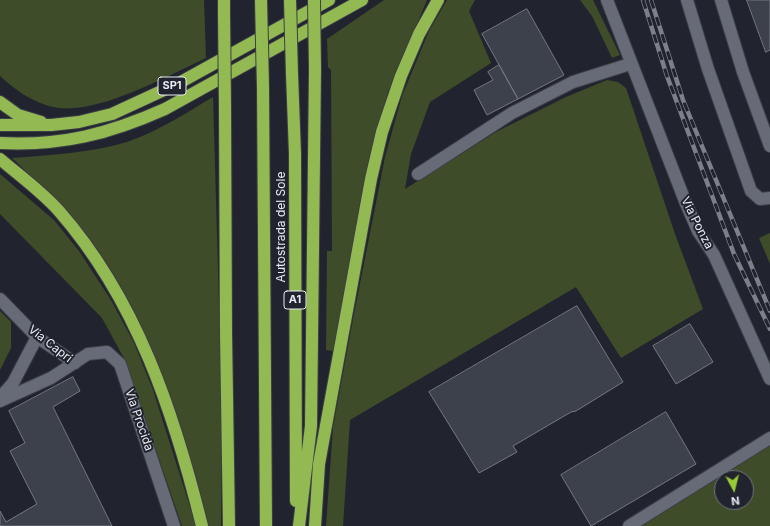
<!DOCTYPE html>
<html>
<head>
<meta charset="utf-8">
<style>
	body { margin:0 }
	#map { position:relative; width:770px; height:526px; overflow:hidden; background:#21242e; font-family:Inter,sans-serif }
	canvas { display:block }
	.north { position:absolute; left:714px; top:470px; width:40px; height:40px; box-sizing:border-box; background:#21242e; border:1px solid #71747c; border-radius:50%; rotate:173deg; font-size:11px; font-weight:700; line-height:16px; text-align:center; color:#e9ebf2 }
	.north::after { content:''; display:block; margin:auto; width:14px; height:18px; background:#99cb35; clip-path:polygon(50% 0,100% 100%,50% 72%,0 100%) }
</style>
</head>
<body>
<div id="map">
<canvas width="770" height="526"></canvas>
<div class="north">N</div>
</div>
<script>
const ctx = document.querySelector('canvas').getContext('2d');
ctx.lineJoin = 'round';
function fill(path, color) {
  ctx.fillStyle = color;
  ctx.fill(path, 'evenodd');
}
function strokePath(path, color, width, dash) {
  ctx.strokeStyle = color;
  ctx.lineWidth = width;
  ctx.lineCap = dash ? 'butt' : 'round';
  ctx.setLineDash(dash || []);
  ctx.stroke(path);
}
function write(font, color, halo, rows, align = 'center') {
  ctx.font = font + ' Inter,sans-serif';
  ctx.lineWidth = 4;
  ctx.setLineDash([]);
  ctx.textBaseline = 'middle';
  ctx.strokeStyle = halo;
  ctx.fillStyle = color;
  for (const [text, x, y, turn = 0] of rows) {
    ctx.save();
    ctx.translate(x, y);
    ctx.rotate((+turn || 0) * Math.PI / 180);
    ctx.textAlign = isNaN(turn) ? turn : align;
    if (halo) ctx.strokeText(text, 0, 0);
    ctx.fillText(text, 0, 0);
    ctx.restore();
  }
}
const green = new Path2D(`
	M0,0H204L206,58C167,76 91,119 49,106C29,100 14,89 0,76Z
	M384,0H427L388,92L369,159L335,346L333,351L326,350L327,251H332L331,70L328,67L327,39Z
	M447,0H475L469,11L491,63L430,102L411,154L405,189L496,132L566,97L607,80L618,82L626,88L675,234L703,309L621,358L576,287L350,420L343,526H326L333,427L354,314L385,157L402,96L429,31Z
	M580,0H593L620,55L612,58L592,16Z
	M213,97L221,374V526H208C182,436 158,343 107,264C81,224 47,191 12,158C51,155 90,153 127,142C157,132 186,113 213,97Z
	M0,174L54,220L79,251L111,300L134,343L153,390L196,526H182L125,360L102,318L0,214Z
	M770,233V264L759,238Z
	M0,311L11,322V348L0,370Z
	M770,445V526H638ZM722,478H746V502H722Z`);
const building = new Path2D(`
	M747,0H770V50L766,52Z
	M527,9L564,75L518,99L482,34Z
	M499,65L518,99L487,115L474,90L493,80L488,72Z
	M577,306L623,382L576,411L571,412L513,446L517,452L479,473L429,392Z
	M690,324L713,362L676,384L653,346Z
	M73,377L80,391L53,407L112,526H0V511L6,522L37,504L10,451L25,443L9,411Z
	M666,412L696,464L591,526L561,475Z`);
const minor = new Path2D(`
	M607,0L685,201L698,231L714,255L770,379
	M687,0L708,69L751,191L760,199L770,198
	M721,0L743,72L770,146
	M418,174L512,113L573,82L630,64
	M0,299L37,337L75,363
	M0,398L13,383L37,337
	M0,401L51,378L88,354L107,352L120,364L174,526
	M629,526L770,438`);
const highway = new Path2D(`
	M224,0V13
	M292,74L295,154L296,501
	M263,88L266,526
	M0,102L18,115L41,122
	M225,107L226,333L229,526
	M0,125H51L79,122L112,114L179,83L329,0
	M0,143C62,146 109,134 165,109L362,0
	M0,159C20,176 42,192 59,211C137,300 174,413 202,526
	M299,526L311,426L315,69
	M315,526L319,464L371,179L382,132L401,76L419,34L438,0`);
const rail = new Path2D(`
	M643,0L667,76L734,254L770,329
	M651,0L683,100L770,311`);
const highwayBridge = new Path2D(`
	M261,0L263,88
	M290,0L292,74
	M314,0L315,69
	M224,13L225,107`);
const shields = [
	[172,86,28],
	[295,300,22]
];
const shieldNames = [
	["SP1",172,86],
	["A1",295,300]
];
const streetNames = [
	["Via Ponza",697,223,63],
	["Autostrada del Sole",281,227,-90],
	["Via Capri",50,344,38],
	["Via Procida",139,420,71]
];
fill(green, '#3e4c29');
fill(building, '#3d414b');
strokePath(building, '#747884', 1);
strokePath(minor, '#3c3f46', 14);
strokePath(highway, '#3c3f46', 14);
strokePath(minor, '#676b77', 12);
strokePath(highway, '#93ba52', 12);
strokePath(rail, '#7e8089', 4.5);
strokePath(rail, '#21242e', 3, [9]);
strokePath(highwayBridge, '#3c3f46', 14, []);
strokePath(highwayBridge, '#93ba52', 12);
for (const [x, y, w] of shields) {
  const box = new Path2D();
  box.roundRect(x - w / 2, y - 9, w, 18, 3);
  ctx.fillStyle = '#21242e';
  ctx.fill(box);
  strokePath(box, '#e9ebf2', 1);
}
write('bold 11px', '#e9ebf2', null, shieldNames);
write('12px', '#e9ebf2', '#21242e', streetNames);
</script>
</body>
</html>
